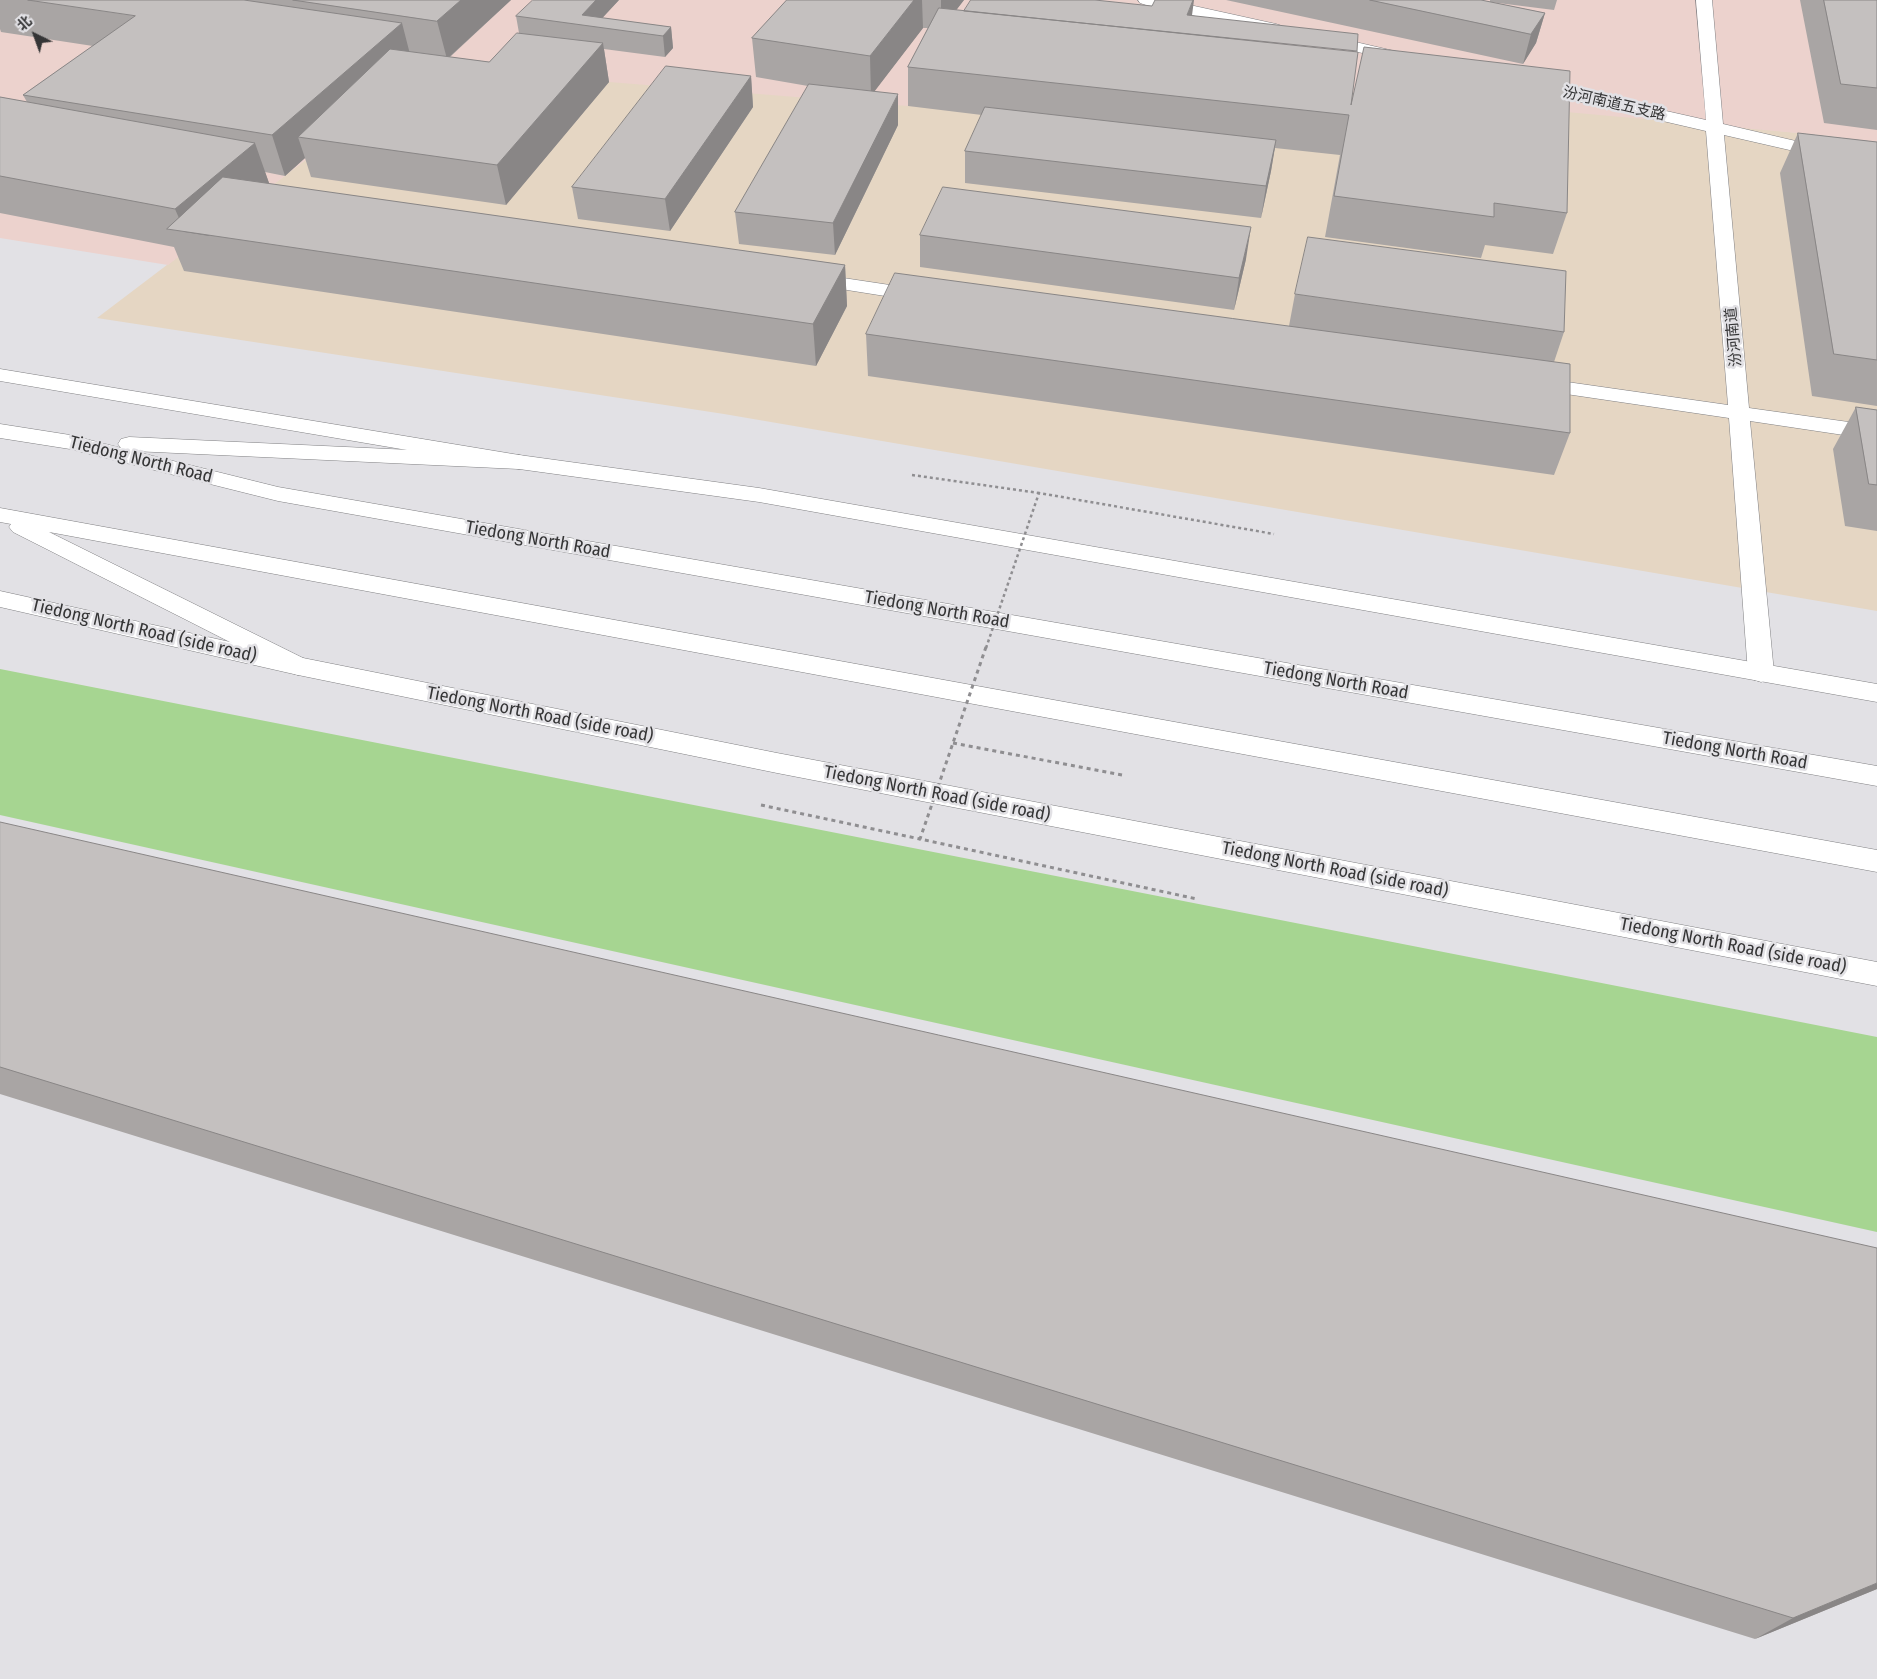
<!DOCTYPE html>
<html>
<head>
<meta charset="utf-8">
<style>
	body { margin:0 }
	#map { position:relative; width:1877px; height:1679px; overflow:hidden; background:#e2e1e5; font-family:"Fira Sans Condensed","Noto Sans SC",sans-serif }
	canvas { display:block }
	.north { position:absolute; left:10px; top:10px; width:50px; height:50px; -webkit-text-stroke:4px #e2e1e5; paint-order:stroke; rotate:318deg; font-size:14px; font-weight:700; line-height:20px; text-align:center; color:#353536 }
	.north::after { content:''; display:block; margin:auto; width:18px; height:22px; background:#353536; clip-path:polygon(50% 0,100% 100%,50% 72%,0 100%) }
</style>
</head>
<body>
<div id="map">
<canvas width="1877" height="1679"></canvas>
<div class="north">北</div>
</div>
<script>
const ctx = document.querySelector('canvas').getContext('2d');
ctx.lineJoin = 'round';
function fill(path, color) {
  ctx.fillStyle = color;
  ctx.fill(path, 'evenodd');
}
function strokePath(path, color, width, dash) {
  ctx.strokeStyle = color;
  ctx.lineWidth = width;
  ctx.lineCap = dash ? 'butt' : 'round';
  ctx.setLineDash(dash || []);
  ctx.stroke(path);
}
function write(font, color, halo, rows, align = 'center') {
  ctx.font = font + ' "Fira Sans Condensed","Noto Sans SC",sans-serif';
  ctx.lineWidth = 5;
  ctx.setLineDash([]);
  ctx.textBaseline = 'middle';
  ctx.strokeStyle = halo;
  ctx.fillStyle = color;
  for (const [text, x, y, turn = 0] of rows) {
    ctx.save();
    ctx.translate(x, y);
    ctx.rotate((+turn || 0) * Math.PI / 180);
    ctx.textAlign = isNaN(turn) ? turn : align;
    if (halo) ctx.strokeText(text, 0, 0);
    ctx.fillText(text, 0, 0);
    ctx.restore();
  }
}
const commercial = new Path2D(`
	M939,47L1830,136L1877,143V611L724,414L97,318L428,67Z`);
const industrial = new Path2D(`
	M0,0H1877V143L1830,136L1325,90L908,106L609,82L525,72L400,88L168,265L0,238Z`);
const green = new Path2D(`
	M0,669L1877,1037V1232L0,815Z`);
const pathFar1 = new Path2D(`
	M912,475L1039,493`);
const path = new Path2D(`
	M953,743L1122,775
	M761,805L920,839`);
const minor = new Path2D(`
	M1138,0H1167L1276,24L1282,26L1284,29L1282,32L1276,34L1146,5L1140,3Z
	M1696,0H1712L1723,124L1877,160V170L1724,135L1749,408L1877,426V440L1750,421L1774,673L1770,679L1761,682L1752,679L1748,673L1729,418L1532,389L1525,387L1521,383L1525,379L1532,377L1728,405L1706,131L1533,91L1527,90L1525,86L1527,82L1533,81L1706,120Z
	M1321,34L1407,54L1409,57L1407,60L1401,62L1315,42L1313,39L1315,36Z
	M810,273L923,290L930,292L933,296L930,300L923,302L803,283L800,279L803,275Z
	M0,591L298,657L777,753L1877,962V986L777,773L298,675L0,607Z`);
const major = new Path2D(`
	M0,369L519,455L759,488L1877,684V702L759,502L519,469L0,381Z`);
const highway = new Path2D(`
	M0,424L70,435L121,448L118,444L121,439L129,437L519,455L527,457L530,462L527,467L519,469L133,451L278,487L1877,766V786L278,501L70,449L0,438Z
	M0,508L1877,850V872L49,532L307,660L311,666L307,672L298,675L289,672L13,532L9,527L11,524L0,522Z`);
const pathBridgeFar1 = new Path2D(`
	M986,648L1039,493L1274,534`);
const pathBridge = new Path2D(`
	M986,647L920,839L1197,899`);
const wall = new Path2D(`
	M0,0H511L450,57L489,62L519,33L516,16L619,0L602,18L671,27L673,48L665,57L604,49L609,82L506,205L311,177L305,158L285,176L265,172L269,183L268,184L845,265L847,306L816,366L184,271L174,247L0,213V97L27,102L23,95L93,46L1,32L0,29Z
	M787,0H964L956,10L964,11L1192,15L1351,105L1567,213L1553,254L1485,245L1481,258L1325,237L1340,155L1275,148L1271,171L1261,218L965,183V151L982,115L908,106V67L928,28H923L874,91L898,125L835,255L739,244L735,212L808,86L756,77L752,38Z
	M1226,0H1481L1545,13L1536,43L1523,64Z
	M1490,0H1557L1554,10L1490,2Z
	M1800,0H1877V130L1824,123Z
	M751,76L753,107L670,231L578,219L572,187Z
	M1798,133L1877,142V406L1812,396L1780,173Z
	M920,235L1246,259L1234,310L920,267Z
	M1295,294L1564,332L1554,362L1570,433L1554,475L868,376L866,334L1289,326Z
	M1856,407L1877,410V531L1845,526L1833,449Z
	M0,822L1877,1589L1755,1639L0,1094Z`);
const shadedWall = new Path2D(`
	M461,0H511L447,59L437,21Z
	M596,0H619L594,27L582,15Z
	M914,0H922L923,28L871,96L870,56Z
	M941,0H964L941,30Z
	M1193,0H1194L1191,23L1187,15Z
	M1545,13L1536,43L1523,64L1531,34Z
	M402,23L412,62L298,137L305,158L285,176L272,135Z
	M671,27L673,48L665,57L663,36Z
	M603,43L609,82L506,205L497,165Z
	M751,76L753,107L670,231L665,199Z
	M898,94V125L835,255L833,223Z
	M1276,140L1271,171L1261,218L1266,186Z
	M255,143L269,183L209,236L185,232L175,209Z
	M1251,227L1246,259L1234,310L1239,278Z
	M845,265L847,306L816,366L813,324Z
	M1877,1583V1589L1755,1639L1793,1618Z`);
const building = new Path2D(`
	M28,0H244L402,23L272,135L23,95L135,16Z
	M293,0H461L437,21Z
	M533,0H596L582,15L671,27L663,36L516,16Z
	M787,0H914L870,56L752,38Z
	M971,0H1095L1152,6L1155,0H1193L1187,15L1358,34L1357,51L964,11Z
	M1370,0H1481L1545,13L1531,34Z
	M1824,0H1877V88L1841,84Z
	M939,8L1358,52L1351,105L1364,47L1570,71L1567,213L1494,203V217L1334,196L1349,115L908,67Z
	M517,33L603,43L497,165L298,137L390,49L489,62Z
	M666,66L751,76L665,199L572,187Z
	M809,84L898,94L833,223L735,212Z
	M0,97L255,143L175,209L0,176Z
	M985,107L1276,140L1266,186L965,151Z
	M1798,133L1877,142V360L1834,354Z
	M223,177L845,265L813,324L167,229Z
	M943,187L1251,227L1239,278L920,235Z
	M1308,237L1566,271L1564,332L1295,294Z
	M895,273L1570,364V433L866,334Z
	M1856,407L1877,410V485L1869,484Z
	M0,822L1877,1248V1583L1793,1618L0,1067Z`);
const farStreetnames = [
	["汾河南道五支路",1614,104,13],
	["汾河南道",1734,337,-95]
];
const streetNames = [
	["Tiedong North Road",141,460,14],
	["Tiedong North Road",538,540,10],
	["Tiedong North Road",937,610,10],
	["Tiedong North Road (side road)",144,631,13],
	["Tiedong North Road",1336,681,10],
	["Tiedong North Road (side road)",540,715,11],
	["Tiedong North Road",1735,751,10],
	["Tiedong North Road (side road)",937,794,11],
	["Tiedong North Road (side road)",1335,870,11],
	["Tiedong North Road (side road)",1733,946,11]
];
fill(commercial, '#e5d6c3');
fill(industrial, '#ecd2cd');
fill(green, '#a6d591');
strokePath(minor, '#808083', 1);
strokePath(major, '#808083', 1);
strokePath(highway, '#808083', 1);
strokePath(pathFar1, '#8f8e91', 2.5, [3, 3]);
strokePath(path, '#8f8e91', 3, [4, 4]);
fill(minor, '#fff');
fill(major, '#fff');
fill(highway, '#fff');
strokePath(pathBridgeFar1, '#8f8e91', 2.5, [3, 3]);
strokePath(pathBridge, '#8f8e91', 3, [4, 4]);
fill(wall, '#a9a5a4');
fill(shadedWall, '#898686');
fill(building, '#c4c0bf');
strokePath(building, '#898686', 1);
write('15px', '#353536', '#e2e1e5', farStreetnames);
write('18px', '#353536', '#e2e1e5', streetNames);
</script>
</body>
</html>
